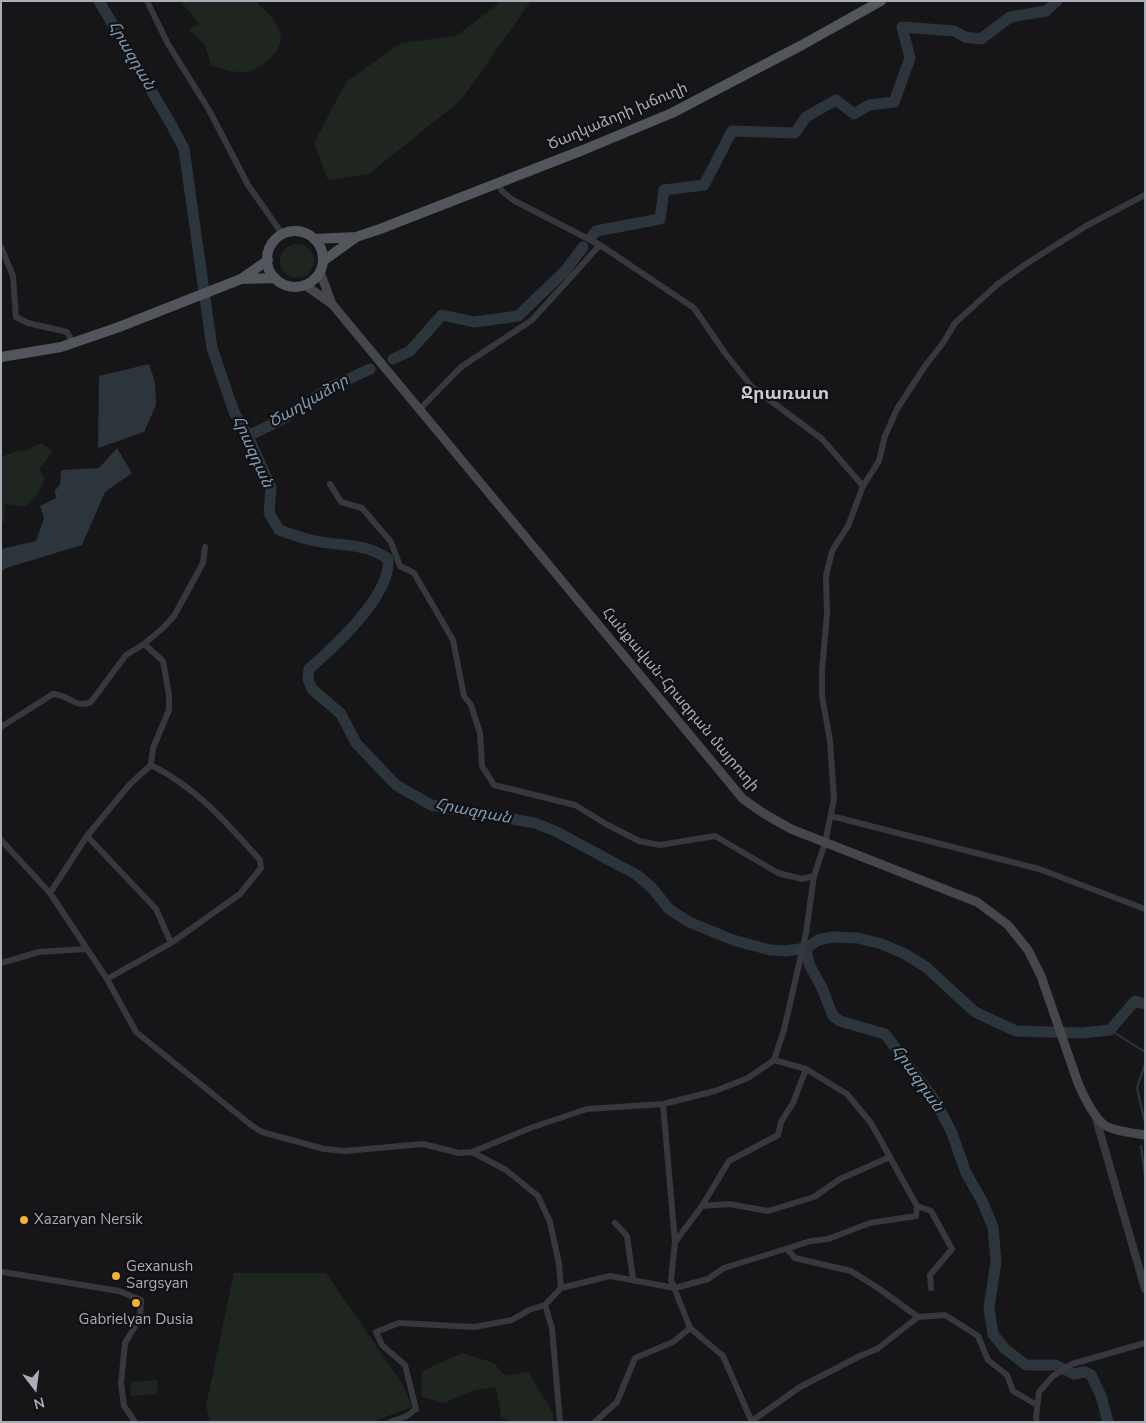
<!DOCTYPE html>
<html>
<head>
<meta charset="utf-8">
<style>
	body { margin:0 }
	#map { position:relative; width:1146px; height:1423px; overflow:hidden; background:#161618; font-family:"Nunito Sans",sans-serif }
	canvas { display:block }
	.frame { position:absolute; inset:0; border:2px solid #a8adb8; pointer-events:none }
	.north { position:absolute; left:10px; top:1363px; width:50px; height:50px; -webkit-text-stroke:4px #111113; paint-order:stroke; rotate:165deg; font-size:14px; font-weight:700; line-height:20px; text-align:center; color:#a8adb8 }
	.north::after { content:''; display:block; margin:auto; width:18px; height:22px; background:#a8adb8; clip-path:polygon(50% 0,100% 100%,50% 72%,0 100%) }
</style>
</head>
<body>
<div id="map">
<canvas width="1146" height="1423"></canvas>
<div class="frame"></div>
<div class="north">N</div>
</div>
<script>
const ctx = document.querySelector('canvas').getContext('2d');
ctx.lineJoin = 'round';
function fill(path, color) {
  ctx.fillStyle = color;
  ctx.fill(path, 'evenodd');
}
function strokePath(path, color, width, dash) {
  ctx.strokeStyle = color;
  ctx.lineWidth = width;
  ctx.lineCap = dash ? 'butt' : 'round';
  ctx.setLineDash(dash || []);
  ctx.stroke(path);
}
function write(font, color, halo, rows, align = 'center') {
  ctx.font = font + ' "Nunito Sans","Noto Sans Armenian",sans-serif';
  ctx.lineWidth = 4.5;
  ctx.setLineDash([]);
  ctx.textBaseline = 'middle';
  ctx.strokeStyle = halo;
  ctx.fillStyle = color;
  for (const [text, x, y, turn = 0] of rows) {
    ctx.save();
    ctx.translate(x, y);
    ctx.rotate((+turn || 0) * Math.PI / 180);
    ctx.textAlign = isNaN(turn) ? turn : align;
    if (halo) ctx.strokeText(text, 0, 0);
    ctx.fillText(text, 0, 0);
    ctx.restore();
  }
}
const green = new Path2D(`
	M180,1H257C260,8 265,10 270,15C273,20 278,27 280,32C286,50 261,69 246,72C235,73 222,69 211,66L205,45L189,30L199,23Z
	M498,1H531L461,100L369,174L328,180L314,143L346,82L401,43L456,36L497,5Z
	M280 261a17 17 0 1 1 34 0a17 17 0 1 1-34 0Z
	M41,443L53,451L39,469L45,478L38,494L25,507L5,504L4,522L1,523V457L19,450L23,452Z
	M234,1273H326L403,1385L412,1407L372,1422H210L206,1406Z
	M462,1353L494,1363L505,1376L528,1372L553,1413V1422H509L501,1416L496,1387L475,1390L444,1403L421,1396L422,1371Z
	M157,1380L158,1394L131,1396L130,1382Z`);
const water = new Path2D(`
	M149,364L155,382L156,405L144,432L98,448L99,376Z
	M117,448L132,473L105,492L82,545L6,568L1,572V549L36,541L44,518L40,506L56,498L55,491L60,484L61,470L99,468Z`);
const stream = new Path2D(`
	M1110,1030L1145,1052
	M1145,1123L1137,1088L1145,1064
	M1141,1146L1145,1177`);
const river = new Path2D(`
	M99,1L172,126L184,149L212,348L234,412L248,436L271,488L269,513L279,530C291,534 304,539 316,541C343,547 364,542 388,559C392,595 334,647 309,669L308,679L312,689L341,714L356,743L396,785L431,805L535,823L555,831L637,875L652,888L669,909L689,922L733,940L770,950L786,951L806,948L818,940L833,937L858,938L882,944L905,954L926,967L975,1012L1016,1031L1082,1033L1110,1030L1135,1001L1145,1004
	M592,236L596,231L660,219L664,190L704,185L732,131L795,133L806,117L836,100L854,114L869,105L894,102L910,58L902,27L954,31L965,37L981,39L1010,17L1046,11L1057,1
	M393,359L410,351L442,315L474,322L518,316L565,271L583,247
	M248,436L281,420L329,388L370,369
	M806,948L809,964L822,988L833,1016L840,1021L885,1034L936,1102L952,1133L966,1173L982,1201L993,1227L996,1262L989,1308L993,1334L1005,1349L1026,1365H1055L1074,1374L1085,1372L1091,1375L1101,1396L1108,1422`);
const minor = new Path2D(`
	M147,1L168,44L209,110L248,185L283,235
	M497,183L503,192L513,200L600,245L694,308L725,353L752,387L822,439L863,486
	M1,247L13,276L16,317L28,323L67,332L73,343
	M420,409L461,367L532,320L600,245
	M330,484L341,502L362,508L391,542L400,566L414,573L453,640L464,696L471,705L480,733L482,766L494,785L575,805L606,824L639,841L660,845L715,836L778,873L802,879L814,876
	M1,727L53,694C70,695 75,709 91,702L126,655L144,644L163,628L174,616L203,563L205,547
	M831,816L1039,869L1145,909
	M87,836L156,909L171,943
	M1,840L50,893L107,979L136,1032L251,1125L262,1132L324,1149L345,1151L423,1144L459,1153L472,1152L533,1127L587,1109L663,1104L715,1091L748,1078L774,1060L784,1030L806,933L814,876L825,843L834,799L830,741L822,696V670L827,614L826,576L832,551L848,526L863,486L879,461L885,436L897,409L925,366L943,343L955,323L998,284L1026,264L1086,226L1145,195
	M50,893L87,836L130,784L151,765L153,748L169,710V695L163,661L144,644
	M1,963L39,952L87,949
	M107,979L171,943L240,894L261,868L260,860C226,822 197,788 151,765
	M774,1060L806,1069L847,1094L871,1123L917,1206L931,1211L952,1249L930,1275L931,1288
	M663,1104L675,1242L671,1280L690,1328L723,1356L752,1422
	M702,1206L729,1204L768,1211L814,1197L840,1179L890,1157
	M615,1223L627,1236L633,1279
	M675,1242L702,1206L729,1161L778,1135L781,1122L793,1103L806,1069
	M787,1249L795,1258L851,1271L878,1288L918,1317
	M3,1272L119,1291L141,1300L140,1318L125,1343L121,1383L124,1406L135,1422
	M561,1288L610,1276L675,1288L708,1279L724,1268L811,1241L828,1239L870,1223L916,1216L917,1206
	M545,1305L552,1328L560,1422
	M752,1421L800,1387L862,1355L877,1349L918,1317L945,1315L978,1336L988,1360L1007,1375L1013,1391L1037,1405
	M390,1422L407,1416L416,1409L405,1365L382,1345L376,1332L399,1323L474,1327L512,1320L529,1310L545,1305L561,1288L559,1264L550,1222L538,1196L506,1170L472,1152
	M595,1422L617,1402L635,1358L673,1342L690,1328
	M1037,1422L1036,1418L1039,1392L1053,1376L1072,1364L1145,1343`);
const tertiary = new Path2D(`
	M1095,1115L1145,1289`);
const secondary = new Path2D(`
	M320,272L332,304
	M305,285L332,304L743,799L763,813L791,829L977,902L1008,925L1028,950L1041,976L1078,1083C1084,1097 1092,1114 1103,1124C1111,1131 1134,1133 1145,1135`);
const primary = new Path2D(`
	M267 259a28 28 0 1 1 56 0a28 28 0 1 1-56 0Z
	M314,239L356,237L380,229L583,150L672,113L802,45L881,1
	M323,261L355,238
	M242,279L275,278
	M1,357L61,347L119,327L241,279L268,260`);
const markers = [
	[24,1220,5,"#f2b134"],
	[116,1276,5,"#f2b134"],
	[136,1303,5,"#f2b134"]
];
const streetNames = [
	["Ծաղկաձորի խճուղի",618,117,-23],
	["Հանքավան-Հրազդան մայրուղի",680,700,50]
];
const poiNames = [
	["Xazaryan Nersik",34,1220],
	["Gexanush",126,1267],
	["Sargsyan",126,1284],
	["Gabrielyan Dusia",136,1320,"center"]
];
const waterNames = [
	["Հրազդան",131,56,60],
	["Ծաղկաձոր",309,402,-30],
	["Հրազդան",252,452,66],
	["Հրազդան",473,812,11],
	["Հրազդան",917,1079,55]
];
const quarterNames = [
	["Ջրառատ",785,395]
];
fill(green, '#1e261f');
fill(water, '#2c353c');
strokePath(stream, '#2c353c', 2);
strokePath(river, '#2c353c', 11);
strokePath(minor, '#37383d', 6);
strokePath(tertiary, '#37383d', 8);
strokePath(secondary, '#45474d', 9);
strokePath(primary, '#53555c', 10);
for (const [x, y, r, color] of markers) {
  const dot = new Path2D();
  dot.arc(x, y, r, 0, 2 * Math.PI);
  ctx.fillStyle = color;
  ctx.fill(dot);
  strokePath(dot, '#111113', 2);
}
write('15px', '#a8adb8', '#111113', streetNames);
write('15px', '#a8adb8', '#111113', poiNames, 'left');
write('italic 16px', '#7f9bb3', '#111113', waterNames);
write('bold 18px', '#c9ccd4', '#111113', quarterNames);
</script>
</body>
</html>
